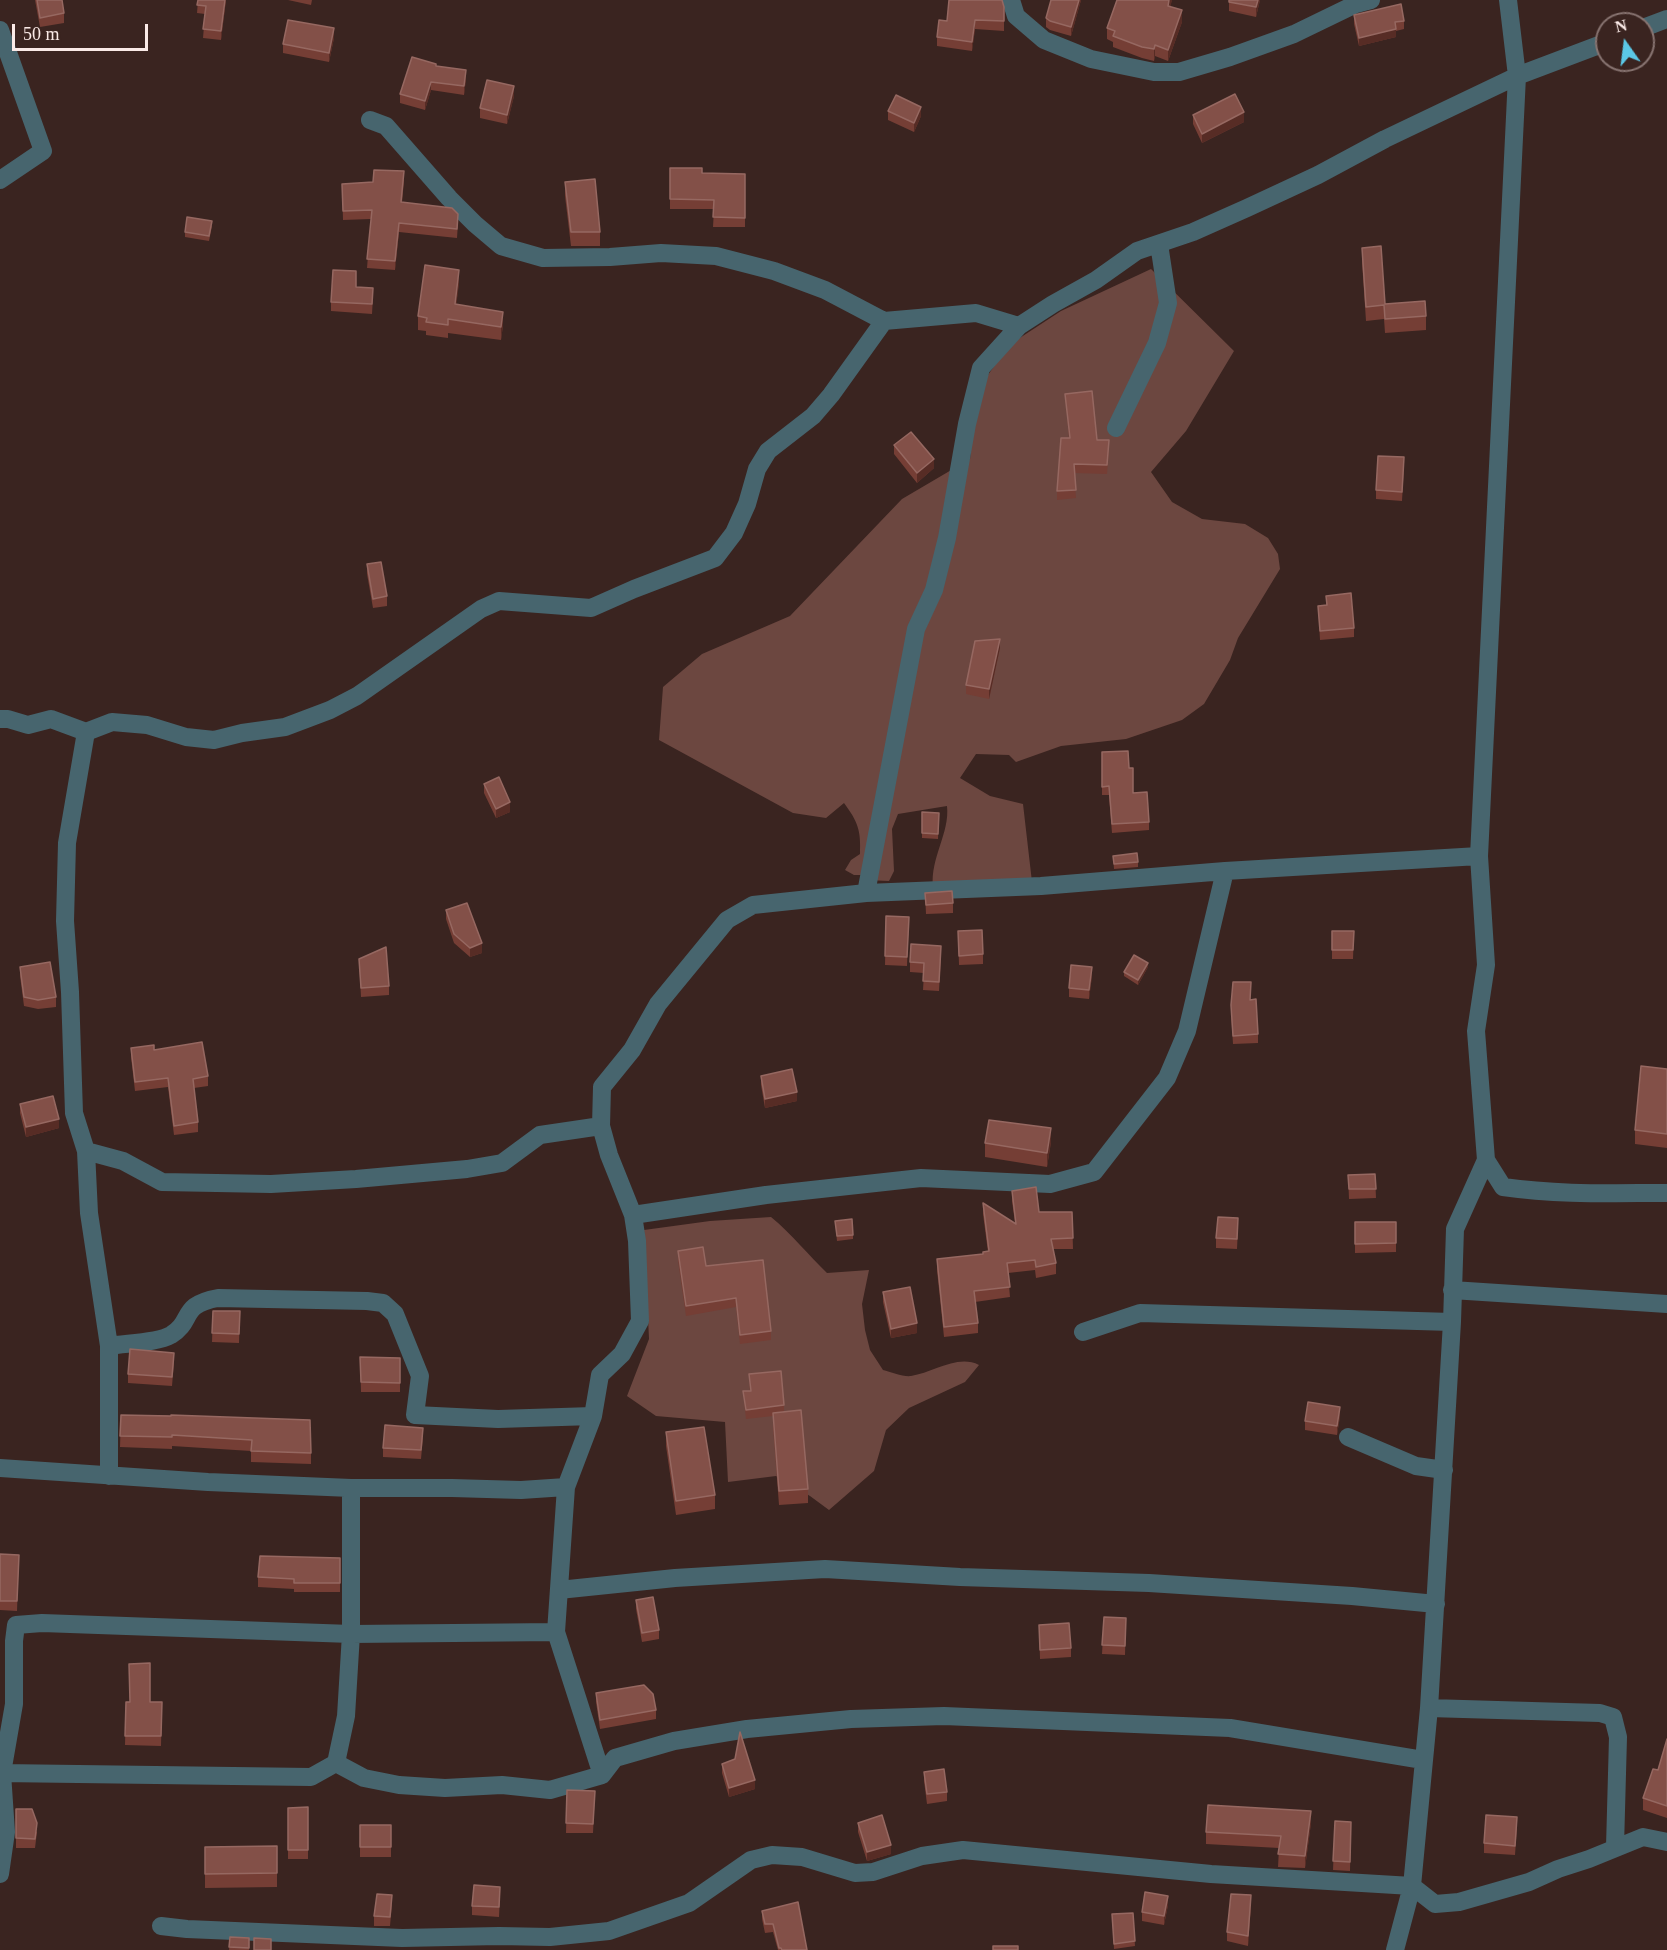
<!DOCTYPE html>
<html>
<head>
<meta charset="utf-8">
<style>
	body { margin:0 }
	#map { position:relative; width:1667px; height:1950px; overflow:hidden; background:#3a2420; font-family:Georgia,serif }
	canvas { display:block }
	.north { position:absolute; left:1595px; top:12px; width:60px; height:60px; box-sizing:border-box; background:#3a2420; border:2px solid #877370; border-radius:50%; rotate:346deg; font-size:16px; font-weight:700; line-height:24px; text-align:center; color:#faeae7 }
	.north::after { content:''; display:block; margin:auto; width:21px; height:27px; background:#5bc8e6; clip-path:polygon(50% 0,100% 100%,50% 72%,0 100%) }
	.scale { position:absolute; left:12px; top:24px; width:136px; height:27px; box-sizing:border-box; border:3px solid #faeae7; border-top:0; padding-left:8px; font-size:18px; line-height:21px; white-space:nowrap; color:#faeae7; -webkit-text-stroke:4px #3a2420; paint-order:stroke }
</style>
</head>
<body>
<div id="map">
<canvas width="1667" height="1950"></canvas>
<div class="north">N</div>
<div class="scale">50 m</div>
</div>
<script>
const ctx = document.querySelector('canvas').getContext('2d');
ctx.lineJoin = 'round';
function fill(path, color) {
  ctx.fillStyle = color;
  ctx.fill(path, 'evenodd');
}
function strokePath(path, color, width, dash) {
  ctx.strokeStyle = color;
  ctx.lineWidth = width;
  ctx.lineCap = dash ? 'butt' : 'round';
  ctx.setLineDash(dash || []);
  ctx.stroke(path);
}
const green = new Path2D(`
	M1151,269L1234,351L1186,431L1151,472L1172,502L1202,519L1245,524L1268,538L1278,554L1280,569L1238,638L1230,660L1204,704L1182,720L1126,739L1061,746L1016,762L1009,755L976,754L960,778L990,796L1023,804L1032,882L933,887C930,858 950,833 947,806L898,814L892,829L894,871L889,881L866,880L862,875H854L845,870L851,860L860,854C861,830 858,822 844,803L826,818L793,813L659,740L663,687L702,654L790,616L902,499L970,459L974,419L983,382L1009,345L1061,311Z
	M771,1217C792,1234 808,1255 827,1273L869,1270L862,1304L865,1330L870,1350L883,1370C891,1372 903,1377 911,1376C933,1373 957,1354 979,1365L965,1382L909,1408L886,1430L874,1471L829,1510L810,1496L776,1476L728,1482L725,1422L656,1416L627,1396L649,1339L644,1230L710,1221Z`);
const minor = new Path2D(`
	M1011,0L1016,16L1044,40L1091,59L1154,72H1179L1230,57L1294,34L1356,4L1371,0
	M1643,28L1667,19
	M0,30L43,151L0,180
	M370,120L386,126L449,198L475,224L501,246L543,258L610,257L661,253L716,256L774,271L825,290L884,321L976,313L1019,326
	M1116,428L1157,343L1168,303L1159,244
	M0,719H8L28,725L51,719L86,732L112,722L147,725L186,737L214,740L242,733L285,727L330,710L357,696L481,609L499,601L591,608L634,589L715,558L734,533L747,504L757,469L768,451L813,416L831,395L884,321
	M86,732L67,843L65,921L70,992L74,1113L86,1151L89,1213L109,1346V1476
	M866,893L916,629L934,590L947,538L967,424L981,368L1019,326L1053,304L1096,280L1137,251L1193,232L1247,208L1318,175L1385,139L1517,76L1607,42
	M86,1151L123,1161L162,1182L271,1184L356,1179L467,1169L502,1163L540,1135L601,1126
	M1486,1160L1503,1187C1560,1195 1610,1193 1667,1193
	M633,1215L766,1195L921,1178L1050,1184L1094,1172L1167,1078L1187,1031L1225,871
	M1452,1290L1667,1304
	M1083,1332L1140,1313L1452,1322
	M109,1346C126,1343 157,1343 171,1335C194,1321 179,1305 218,1298L367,1301L383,1303L395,1314L420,1376L415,1415L498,1419L593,1416
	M1348,1437L1416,1466L1444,1470
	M0,1468L208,1482L351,1488H452L521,1490L566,1487
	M559,1590L675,1578L825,1569L960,1577L1149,1583L1352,1596L1436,1604
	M556,1632L602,1775L615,1758L674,1741L747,1729L851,1719L944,1716L1230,1728L1423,1760
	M1429,1708L1600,1713L1613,1717L1618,1737L1615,1847
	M336,1763L364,1778L399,1785L445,1788L502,1785L550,1790L602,1775
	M0,1773L311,1777L336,1763L346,1716L351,1634V1488
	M0,1874L6,1832L2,1773L14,1704V1641L16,1625L42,1623L351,1634L556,1632L566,1487L593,1416L600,1375L622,1354L640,1321L637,1241L633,1215L609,1155L601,1126L602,1087L632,1050L658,1004L727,920L753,905L866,893L1041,886L1225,871L1479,856
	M161,1926L187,1929L402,1938L499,1936L550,1937L609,1931L689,1903L751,1860L772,1855L802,1857L855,1873L873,1872L922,1856L963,1850L1211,1874L1412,1886L1435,1904L1459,1902L1529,1882L1558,1869L1589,1859L1643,1837L1667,1842
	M1395,1950L1412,1886L1429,1708L1452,1322L1455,1229L1486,1160L1476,1031L1486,965L1479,856L1517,76L1508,0`);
const wall = new Path2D(`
	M35,0H62L64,13V23L40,27Z
	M198,0H226L221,40L203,38L205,14L197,13Z
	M288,0H312L311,5Z
	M1051,0H1081L1071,36L1050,30L1046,27V18Z
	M1117,0H1172L1170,6L1182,22L1168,61L1155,56L1154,61L1142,58L1113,47V42L1107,39V28Z
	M1229,0H1260L1256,17L1229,11Z
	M1354,15L1404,21V29L1396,31V37L1359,46L1354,24Z
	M1004,17V31L975,29L972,51L937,46V37L947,21Z
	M334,38L329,62L283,53V44Z
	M436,66L466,79L464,95L431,90L425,110L400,103V94Z
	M514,96L507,124L480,118V108Z
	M888,111L921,116L914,132L888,120Z
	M1193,115L1244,122L1202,143L1193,124Z
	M670,168L702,173L745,174V227H713L714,209H670Z
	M404,180L402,203L458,223L457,238L399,232L395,270L367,268L371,219L343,220L342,184Z
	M565,182L600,232V246H571L565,196Z
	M212,226L209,241L185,237V232Z
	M1362,248L1385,304L1426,316V330L1385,333L1384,319L1366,321L1362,262Z
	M459,283L456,305L503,325L501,340L448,333V338L426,335V331L418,330V316Z
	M356,287L373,297L372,314L331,311V302Z
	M1065,394L1097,440L1109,449L1107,474L1074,473L1076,498L1057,500V491L1069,438Z
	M894,445L934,468L917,483L894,454Z
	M1404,466L1402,501L1376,499V490Z
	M367,564L387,596V606L373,608L367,574Z
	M1326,596L1354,628V637L1320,640L1318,606L1326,605Z
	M1000,648L989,699L966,694V685Z
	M1102,752L1129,768L1133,793L1149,822V830L1112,833L1109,795H1102Z
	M484,784L510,812L496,818L484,793Z
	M939,813L938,839L922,838V833Z
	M1113,856L1138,862V867L1114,869Z
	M925,893L953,903V913L926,914Z
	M446,910L482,953L470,957L454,943L446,919Z
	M886,916L909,917L907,966L885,965Z
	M958,931L983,954V964L959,965Z
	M1332,931H1354L1353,959H1332Z
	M941,955L939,991L923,990L924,973L910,972V962Z
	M359,959L389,986V995L361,997Z
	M20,967L56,997V1007L38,1009L24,1006L20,976Z
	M1148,967L1138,985L1124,976V972Z
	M1092,976L1089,999L1069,997V988Z
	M1250,1000L1258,1034V1043L1233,1044L1231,1013Z
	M131,1048L154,1050L208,1076V1086L194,1088L198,1122V1132L174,1135L168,1087L135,1091L131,1057Z
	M1667,1069V1148L1635,1144V1130Z
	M761,1076L797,1101L765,1108L761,1085Z
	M20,1104L59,1128L26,1137L20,1113Z
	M1051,1142L1047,1167L985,1157V1143Z
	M1375,1174L1376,1198L1349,1199L1348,1175Z
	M1012,1191L1039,1212H1072L1073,1249H1053L1056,1263V1274L1036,1278L1035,1270L1008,1273L1010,1297L975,1302L978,1323V1333L944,1337L937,1270V1259L983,1254L988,1252L983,1214V1203L1015,1223L1012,1201Z
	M835,1221L853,1235V1239L837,1241Z
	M1355,1222H1396V1252L1355,1253Z
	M1238,1228L1237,1249L1216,1248V1238Z
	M678,1251L706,1266L771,1331V1340L740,1344L736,1307L686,1316L678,1261Z
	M883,1292L917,1333L891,1338L883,1302Z
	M213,1311H240L239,1343L212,1342Z
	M360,1357L400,1358V1392H361Z
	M174,1362L172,1386L128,1383V1374Z
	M749,1374L784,1405V1412L808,1489V1503L779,1505L773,1427V1416L746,1419L743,1391H750Z
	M121,1415L171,1416L311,1453V1464L251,1462V1451L172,1446V1449L120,1447Z
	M1340,1416L1337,1435L1305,1430V1421Z
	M666,1432L715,1495V1509L676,1515L666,1446Z
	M423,1437L421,1459L383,1457V1448Z
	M0,1554L19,1555L17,1611L0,1610Z
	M340,1558V1592H294V1589L258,1587V1577Z
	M636,1600L659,1630V1639L642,1642L636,1609Z
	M1104,1617L1126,1618L1125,1655L1102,1654Z
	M1039,1625L1071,1648V1657L1040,1659Z
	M596,1693L656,1710V1719L600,1729L596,1702Z
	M126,1702H162L161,1746L125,1745Z
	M1667,1739V1818L1643,1810V1798L1658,1770Z
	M722,1764L755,1789L729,1797L722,1773Z
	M924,1772L947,1792V1801L927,1804L924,1781Z
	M567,1790L595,1791L593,1833H566Z
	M308,1807V1859H288V1808Z
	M16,1809L37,1832L35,1848H16Z
	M1335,1821L1351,1822L1350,1871L1333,1870Z
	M858,1823L891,1854L867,1861L858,1832Z
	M1311,1823L1305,1868L1278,1867L1279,1848L1206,1844V1832Z
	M360,1825H391V1857H360Z
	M1517,1827L1515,1855L1484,1853V1843Z
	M277,1846V1887L205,1888V1847Z
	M500,1896L499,1917L472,1915V1906Z
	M392,1904L390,1926H374V1916Z
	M1251,1904L1248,1946L1227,1941V1932Z
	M1168,1905L1164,1925L1142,1921V1912Z
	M762,1911L807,1950H778L773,1932L765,1933L762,1919Z
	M1133,1913L1135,1946L1114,1949L1112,1914Z
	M230,1937L249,1938V1950H229Z`);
const shadedWall = new Path2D(`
	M225,0H226L221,40V31Z
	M1079,0H1081L1071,36V27Z
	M1169,0H1172L1168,17V6Z
	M1258,0H1260L1256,17V7Z
	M1182,10V22L1168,61V50Z
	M975,20V29L972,51V42Z
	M334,28V38L329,62V53Z
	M1396,29V37L1359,46V38Z
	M1155,45V56L1154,61V49Z
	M466,70V79L464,95V86Z
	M431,82V90L425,110V101Z
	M514,86V96L507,124V115Z
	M921,107V116L914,132V123Z
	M1244,112V122L1202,143V134Z
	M399,223V232L395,270V261Z
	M459,270V283L455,317V304Z
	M503,312V325L501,340V327Z
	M934,459V468L917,483V473Z
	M1000,639V648L989,699V689Z
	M510,802V812L496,818V809Z
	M482,943V953L470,957V948Z
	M1148,963V967L1138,985V980Z
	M1092,967V976L1089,999V990Z
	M797,1092V1101L765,1108V1099Z
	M59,1119V1128L26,1137V1127Z
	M1051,1128V1142L1047,1167V1153Z
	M917,1323V1333L891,1338V1329Z
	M1340,1407V1416L1337,1435V1426Z
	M755,1780V1789L729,1797V1788Z
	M1311,1811V1823L1305,1868V1856Z
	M891,1845V1854L867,1861V1852Z
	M1251,1895V1904L1248,1946V1936Z
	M1168,1896V1905L1164,1925V1916Z`);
const building = new Path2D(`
	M37,0H62L64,13L40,18Z
	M198,0H225L221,31L203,29L206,6L197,5Z
	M949,0H1002L1004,7V21L975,20L972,42L937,37L939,20L947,21Z
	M1051,0H1079L1071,27L1050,21L1046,18Z
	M1117,0H1169L1168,6L1182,10L1168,50L1155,45L1154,49L1142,47L1113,36L1115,31L1107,28Z
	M1229,0H1258L1256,7L1229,2Z
	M1401,4L1404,21L1395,22L1396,29L1359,38L1354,15Z
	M288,20L334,28L329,53L283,44Z
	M412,57L436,64V66L466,70L464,86L431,82L425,101L400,94Z
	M487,80L514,86L507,115L480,108Z
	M1235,94L1244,112L1202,134L1193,115Z
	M896,95L921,107L914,123L888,111Z
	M670,168H702V173L745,174V218L713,217L714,200L670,199Z
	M374,170L404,171L401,202L452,208L458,214L457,229L399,223L395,261L367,259L372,210L343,211L342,184L373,182Z
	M595,179L600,232H571L565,182Z
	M187,217L212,221L209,236L185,232Z
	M1381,246L1385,304L1425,301L1426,316L1385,319L1384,305L1366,307L1362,248Z
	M425,265L459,270L455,304L503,312L501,327L448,319V325L426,322L427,318L418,316Z
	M333,270L356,271V287L373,288L372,304L331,302Z
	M1092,391L1097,440H1109L1107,465L1074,464L1076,490L1057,491L1061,438H1070L1065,394Z
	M911,432L934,459L917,473L894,445Z
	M1378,456L1404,457L1402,492L1376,490Z
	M381,562L387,596L373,599L367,564Z
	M1351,593L1354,628L1320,631L1318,606L1327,605L1326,596Z
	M1000,639L989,689L966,685L975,641Z
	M1128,751L1129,768H1133V793L1147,792L1149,822L1112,824L1109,786L1102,787V752Z
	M499,777L510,802L496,809L484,784Z
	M922,812L939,813L938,834L922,833Z
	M1137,853L1138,862L1114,864L1113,856Z
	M952,891L953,903L926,905L925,893Z
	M467,903L482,943L470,948L454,934L446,910Z
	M886,916L909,917L907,957L885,956Z
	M982,930L983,954L959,956L958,931Z
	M1332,931H1354L1353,950H1332Z
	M911,944L941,946L939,982L923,981L924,963L910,962Z
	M386,947L389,986L361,988L359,959Z
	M1134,955L1148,963L1138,980L1124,972Z
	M50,962L56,997L38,1000L24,997L20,967Z
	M1071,965L1092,967L1089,990L1069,988Z
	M1233,982H1251L1250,1000L1256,999L1258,1034L1233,1036L1231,1005Z
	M202,1042L208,1076L193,1079L198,1122L174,1126L168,1078L135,1082L131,1048L154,1045V1050Z
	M1641,1066L1667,1069V1134L1635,1130Z
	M792,1069L797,1092L765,1099L761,1076Z
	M53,1096L59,1119L26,1127L20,1104Z
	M989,1120L1051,1128L1047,1153L985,1143Z
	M1375,1174L1376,1189H1349L1348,1175Z
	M1036,1187L1039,1212H1072L1073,1238L1051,1239L1056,1263L1036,1267L1035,1260L1007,1263L1010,1287L974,1291L978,1323L944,1327L937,1259L983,1254V1252L989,1251L983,1203L1016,1224L1012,1191Z
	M1218,1217L1238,1218L1237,1239L1216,1238Z
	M852,1219L853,1235L837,1236L835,1221Z
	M1355,1222H1396V1243L1355,1244Z
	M703,1247L706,1266L763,1260L771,1331L740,1335L736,1298L686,1306L678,1251Z
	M910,1287L917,1323L891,1329L883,1292Z
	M213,1311H240L239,1334L212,1333Z
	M130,1349L174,1353L172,1377L128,1374Z
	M360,1357L400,1358V1383L361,1382Z
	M781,1371L784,1405L746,1410L743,1391H751L749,1374Z
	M1308,1402L1340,1407L1337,1426L1305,1421Z
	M801,1410L808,1489L779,1491L773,1413Z
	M121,1415L171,1416V1415L310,1420L311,1453L251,1451L252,1440L172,1435V1437L120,1436Z
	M385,1425L423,1428L421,1450L383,1448Z
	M704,1427L715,1495L676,1501L666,1432Z
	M0,1554L19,1555L17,1601H0Z
	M260,1556L340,1558V1583H294V1579L258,1577Z
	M653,1597L659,1630L642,1633L636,1600Z
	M1104,1617L1126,1618L1125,1646L1102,1645Z
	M1069,1623L1071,1648L1040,1650L1039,1625Z
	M150,1663V1702H162L161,1736H125L126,1702H130L129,1664Z
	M644,1685L653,1694L656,1710L600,1720L596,1693Z
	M740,1732L755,1780L729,1788L722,1764L735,1759Z
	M1667,1739V1806L1643,1798L1653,1769L1658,1770Z
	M944,1769L947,1792L927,1794L924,1772Z
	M567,1790L595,1791L593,1824L566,1823Z
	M1208,1805L1311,1811L1305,1856L1278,1854L1281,1836L1206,1832Z
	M308,1807V1850H288V1808Z
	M16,1809H32L37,1823L35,1839L16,1838Z
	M882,1815L891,1845L867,1852L858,1823Z
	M1486,1815L1517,1817L1515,1846L1484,1843Z
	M1335,1821L1351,1822L1350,1862L1333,1861Z
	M360,1825H391V1847H360Z
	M277,1846V1873L205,1874V1847Z
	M474,1885L500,1887L499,1907L472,1906Z
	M1145,1892L1168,1896L1164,1916L1142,1912Z
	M377,1894L392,1895L390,1917L374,1916Z
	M1231,1894L1251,1895L1248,1936L1227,1932Z
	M798,1902L807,1950H782L781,1948H779L773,1924H765L762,1911Z
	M1133,1913L1135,1941L1114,1944L1112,1914Z
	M230,1937L249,1938V1948L229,1947Z
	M254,1938L271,1939V1950H254Z
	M993,1946H1018V1950H993Z`);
fill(green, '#6c4740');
strokePath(minor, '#47656e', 18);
fill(wall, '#753e35');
fill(shadedWall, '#572c25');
fill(building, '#835048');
strokePath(building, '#966861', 1.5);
</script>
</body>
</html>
